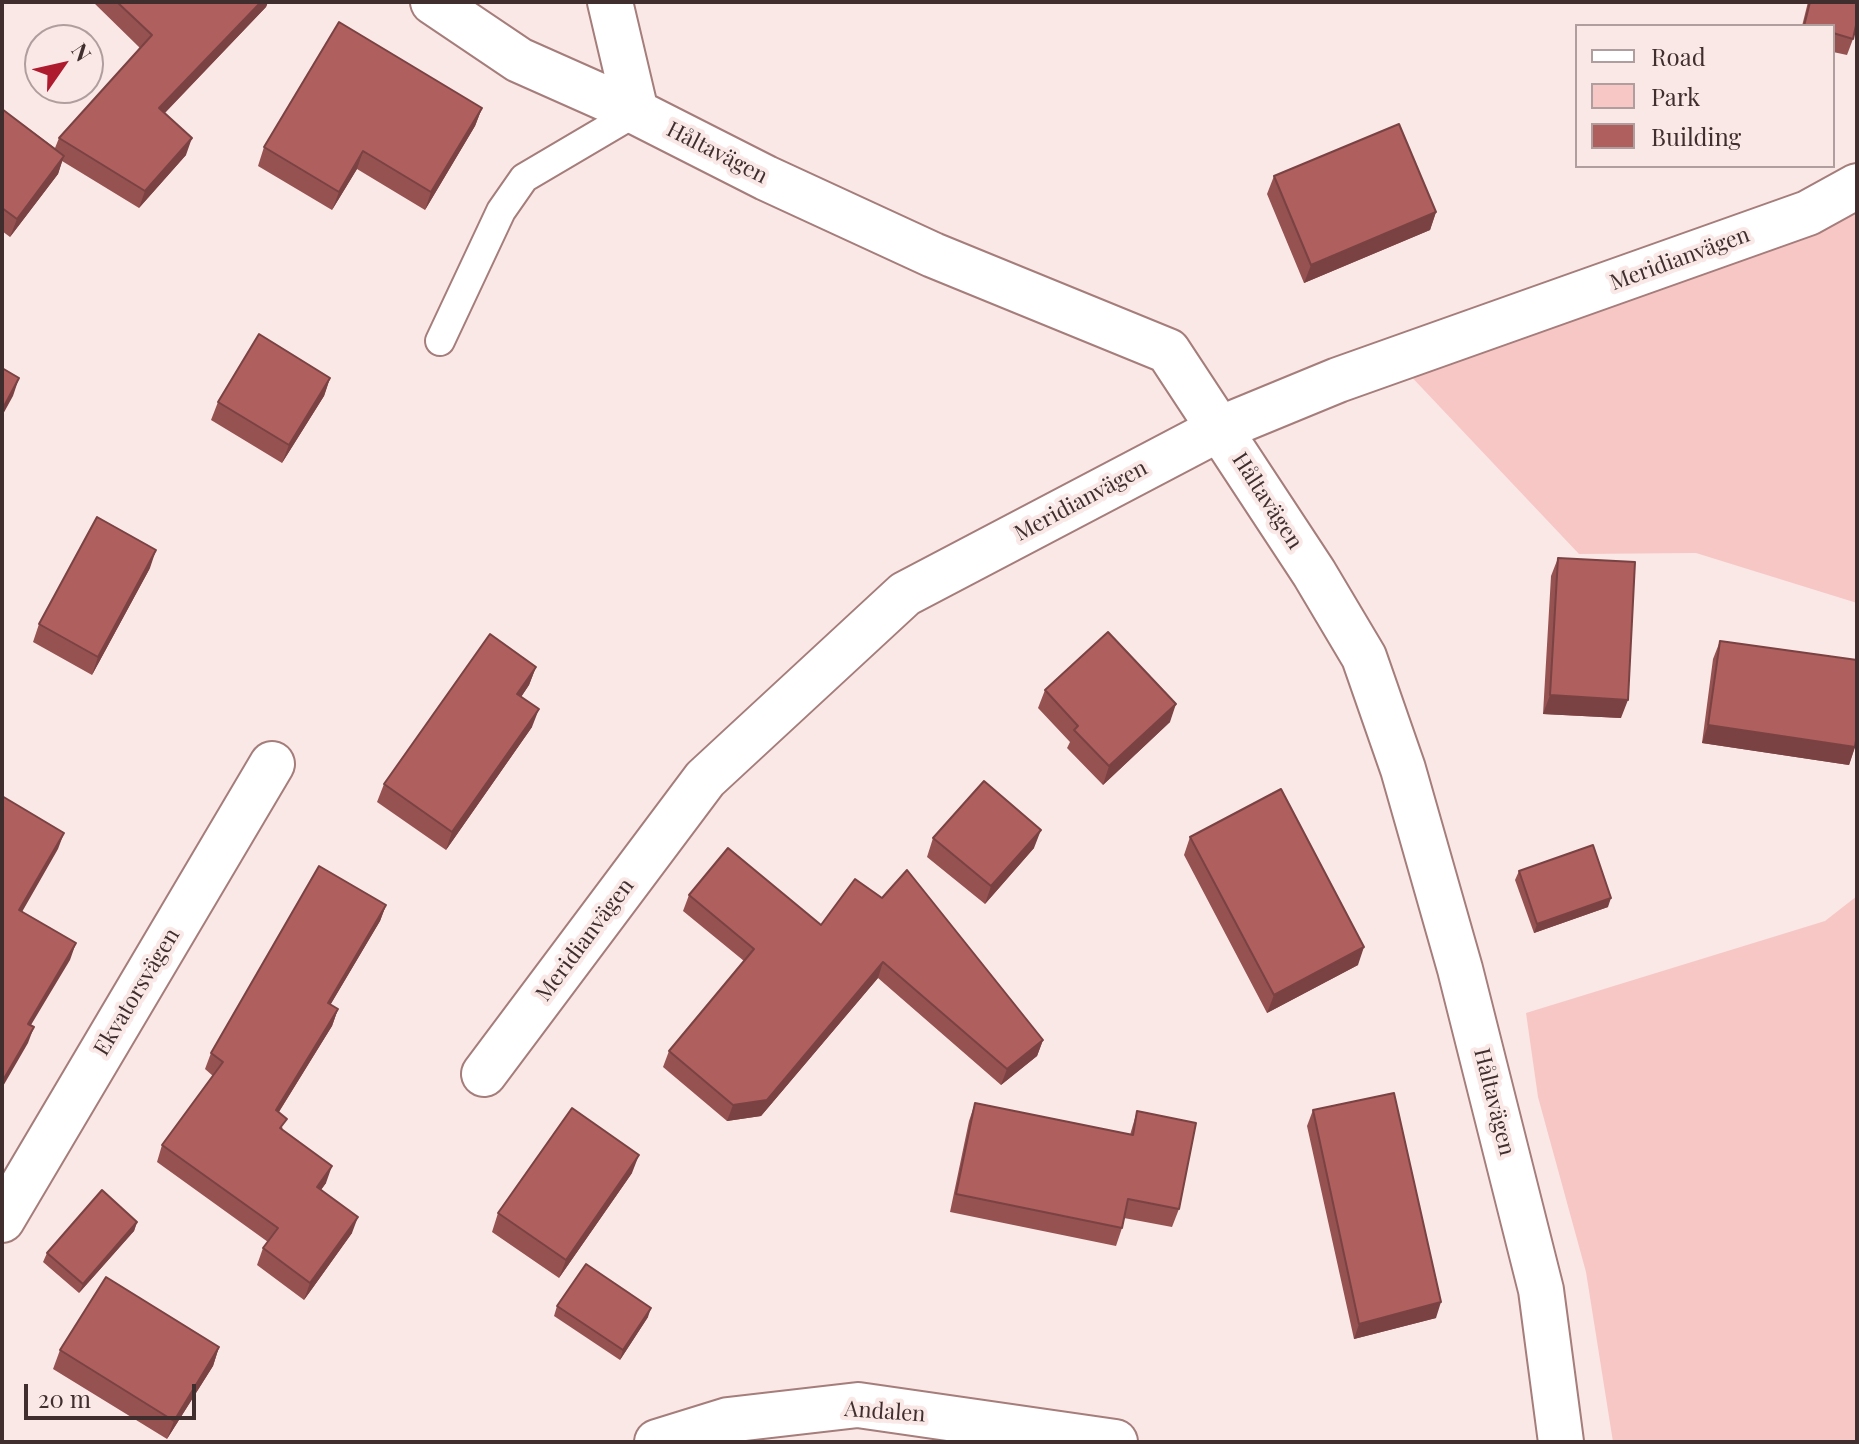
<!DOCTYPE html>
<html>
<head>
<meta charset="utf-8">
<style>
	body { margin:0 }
	#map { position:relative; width:1859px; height:1444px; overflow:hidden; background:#fae8e7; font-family:"Playfair Display",serif }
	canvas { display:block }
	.frame { position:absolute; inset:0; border:4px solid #3f2e2d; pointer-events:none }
	.legend { position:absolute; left:1575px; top:24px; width:260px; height:144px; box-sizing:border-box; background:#fae8e7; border:2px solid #af9e9d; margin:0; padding:10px 14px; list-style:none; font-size:24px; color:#3f2e2d }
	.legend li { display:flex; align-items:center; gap:16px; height:40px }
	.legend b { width:40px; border:2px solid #af9e9d }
	.north { position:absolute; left:24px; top:24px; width:80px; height:80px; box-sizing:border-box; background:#fae8e7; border:2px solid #af9e9d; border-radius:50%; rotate:56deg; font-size:22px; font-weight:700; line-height:32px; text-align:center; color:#3f2e2d }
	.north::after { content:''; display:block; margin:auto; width:28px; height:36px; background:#af1b2e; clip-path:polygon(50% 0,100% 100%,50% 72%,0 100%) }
	.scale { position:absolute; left:24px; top:1384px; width:172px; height:36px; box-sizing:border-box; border:4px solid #3f2e2d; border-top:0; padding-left:10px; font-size:24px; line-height:28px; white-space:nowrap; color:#3f2e2d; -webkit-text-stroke:6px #fae8e7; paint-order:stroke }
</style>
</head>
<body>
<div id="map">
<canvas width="1859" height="1444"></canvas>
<div class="frame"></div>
<ul class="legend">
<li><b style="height:10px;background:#fff"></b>Road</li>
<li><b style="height:22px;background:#f7c7c5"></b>Park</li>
<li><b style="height:22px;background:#ae5f5e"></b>Building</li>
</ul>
<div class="north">N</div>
<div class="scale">20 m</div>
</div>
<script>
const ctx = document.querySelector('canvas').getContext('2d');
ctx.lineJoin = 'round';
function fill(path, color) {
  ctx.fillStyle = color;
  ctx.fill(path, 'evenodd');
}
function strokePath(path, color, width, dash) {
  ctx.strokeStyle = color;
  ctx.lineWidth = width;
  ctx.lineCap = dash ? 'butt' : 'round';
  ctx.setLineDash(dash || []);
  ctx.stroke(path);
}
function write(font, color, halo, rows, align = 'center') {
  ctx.font = font + ' "Playfair Display",serif';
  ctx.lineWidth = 8;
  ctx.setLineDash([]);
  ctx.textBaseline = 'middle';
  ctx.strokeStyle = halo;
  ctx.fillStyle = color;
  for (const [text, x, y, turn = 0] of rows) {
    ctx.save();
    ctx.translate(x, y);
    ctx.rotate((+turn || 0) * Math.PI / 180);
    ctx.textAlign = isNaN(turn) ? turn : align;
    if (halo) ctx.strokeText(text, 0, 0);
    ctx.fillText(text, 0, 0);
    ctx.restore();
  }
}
const green = new Path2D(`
	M1857,214V603L1696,553L1579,554L1405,370L1553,327Z
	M1857,896V1442H1613L1586,1272L1538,1097L1526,1013L1825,921Z`);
const lane = new Path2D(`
	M440,341L501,211L524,178L636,112`);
const street = new Path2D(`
	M433,2L519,60L636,112L766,178L933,255L1168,351L1314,573L1364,657L1403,769L1460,969L1541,1290L1561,1442
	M610,2L636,112
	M484,1074L705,779L905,594L1219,429L1338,380L1808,213L1857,186
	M2,1220L272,764
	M657,1442L728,1420L858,1405L1115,1442`);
const wall = new Path2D(`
	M93,2H268L266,7L165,113L186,155L139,208L62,161L58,174L10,237L2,231V109L55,148L59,138L140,48Z
	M1808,2H1857L1853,39L1847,55L1833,52V26H1802Z
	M482,108L475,126L425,210L357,169L332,210L258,166L264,147Z
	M1274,176L1436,212L1430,230L1304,283L1267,194Z
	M330,378L324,396L282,463L211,420L218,402Z
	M1558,558L1621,718L1543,714L1551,576Z
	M150,568L92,675L33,642L39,624Z
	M1720,641L1855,747L1849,765L1702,743L1713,659Z
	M536,667L529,685L521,697L532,727L446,850L377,802L384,784Z
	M1045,690L1170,722L1103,785L1067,748L1070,742L1038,708Z
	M1190,837L1358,965L1267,1013L1184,855Z
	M933,838L1034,848L985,904L927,857Z
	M1519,871L1608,907L1534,933L1515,880Z
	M689,895L821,925L1043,1040L1037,1056L1001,1085L878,978L761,1116L727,1121L663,1067L669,1051L744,961L683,911Z
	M386,905L380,921L330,1005L338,1009L332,1026L279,1112L283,1131L326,1183L321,1190L352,1233L304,1300L257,1265L263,1248L268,1242L157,1162L162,1145L213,1076L205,1069L211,1053Z
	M975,1103L1130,1135L1137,1111L1179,1209L1172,1227L1124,1218L1122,1228L1116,1246L950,1212L969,1121Z
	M1313,1110L1436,1318L1354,1339L1307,1126Z
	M632,1173L559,1278L492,1232L498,1213Z
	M137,1222L134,1231L79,1293L43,1262L47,1253Z
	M557,1306L648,1317L620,1360L554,1316Z
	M219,1347L213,1366L167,1439L53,1369L60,1350Z`);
const shadedWall = new Path2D(`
	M261,2H268L266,7L153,125L159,108Z
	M482,108L475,126L425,210L431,192Z
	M192,138L186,155L139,208L145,191Z
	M363,151L357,169L332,210L339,192Z
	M64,156L58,174L10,237L17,219Z
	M1436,212L1430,230L1304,283L1311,265Z
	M19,378L13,396L2,416V410Z
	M330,378L324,396L282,463L289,445Z
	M156,550L150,568L92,675L98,657Z
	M536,667L529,685L511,712L517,694Z
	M1550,695L1628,700L1621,718L1543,714Z
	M1176,704L1170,722L1103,785L1109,766Z
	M539,709L532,727L446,850L452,832Z
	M1708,725L1855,747L1849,765L1702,743Z
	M1041,830L1034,848L985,904L991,886Z
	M64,833L58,849L14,926L19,910Z
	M1611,898L1608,907L1534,933L1537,924Z
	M386,905L380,921L322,1019L328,1003Z
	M76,943L70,960L22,1040L28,1024Z
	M1364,947L1358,965L1267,1013L1274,995Z
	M883,962L878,978L761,1116L727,1121L733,1105Z
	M338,1009L332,1026L270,1126L276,1110Z
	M34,1027L28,1043L2,1088V1082Z
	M1043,1040L1037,1056L1001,1085L1007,1069Z
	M639,1155L632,1173L559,1278L566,1260Z
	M332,1166L326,1183L311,1203L317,1187Z
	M358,1217L352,1233L304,1300L310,1283Z
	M137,1222L134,1231L79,1293L83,1284Z
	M1441,1302L1436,1318L1354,1339L1359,1324Z
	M651,1308L648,1317L620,1360L623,1350Z
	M219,1347L213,1366L167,1439L174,1421Z`);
const building = new Path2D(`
	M117,2H261L159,108L192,138L145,191L59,138L152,35Z
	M1810,2H1857V21L1853,39L1833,33V26H1804Z
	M339,22L482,108L431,192L363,151L339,192L264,147Z
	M2,109L64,156L17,219L2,208Z
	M1399,124L1436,212L1311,265L1274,176Z
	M259,334L330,378L289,445L218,402Z
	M2,368L19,378L2,410Z
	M97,517L156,550L98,657L39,624Z
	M1558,558L1635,562L1628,700L1550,695Z
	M1108,632L1176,704L1109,766L1074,730L1078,726L1045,690Z
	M490,634L536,667L517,694L539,709L452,832L384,784Z
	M1720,641L1857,660V734L1855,747L1708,725Z
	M984,781L1041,830L991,886L933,838Z
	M1281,789L1364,947L1274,995L1190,837Z
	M2,796L64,833L19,910L76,943L28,1024L34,1027L2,1082Z
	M1593,845L1611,898L1537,924L1519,871Z
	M728,848L821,925L855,879L882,898L907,870L1043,1040L1007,1069L883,962L767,1100L733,1105L669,1051L754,949L689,895Z
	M319,866L386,905L328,1003L338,1009L276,1110L287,1119L280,1128L332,1166L317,1187L358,1217L310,1283L263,1248L278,1228L162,1145L223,1062L211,1053Z
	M1394,1093L1441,1302L1359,1324L1313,1110Z
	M975,1103L1133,1135L1137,1111L1196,1123L1179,1209L1128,1199L1122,1228L956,1194Z
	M572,1108L639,1155L566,1260L498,1213Z
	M102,1190L137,1222L83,1284L47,1253Z
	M586,1264L651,1308L623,1350L557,1306Z
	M106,1277L219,1347L174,1421L60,1350Z`);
const streetNames = [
	["Håltavägen",717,153,27],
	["Meridianvägen",1680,259,-20],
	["Meridianvägen",1081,501,-28],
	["Håltavägen",1267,501,57],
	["Meridianvägen",585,940,-53],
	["Ekvatorsvägen",137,992,-59],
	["Håltavägen",1494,1102,76],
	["Andalen",885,1412,4]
];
fill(green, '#f7c7c5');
strokePath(lane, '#a57d7b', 32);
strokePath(street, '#a57d7b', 48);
strokePath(lane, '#fff', 28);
strokePath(street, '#fff', 44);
fill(wall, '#965251');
fill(shadedWall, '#7a4242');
fill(building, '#ae5f5e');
strokePath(building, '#7a4242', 2);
write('22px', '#3f2e2d', '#fae8e7', streetNames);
</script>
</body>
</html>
